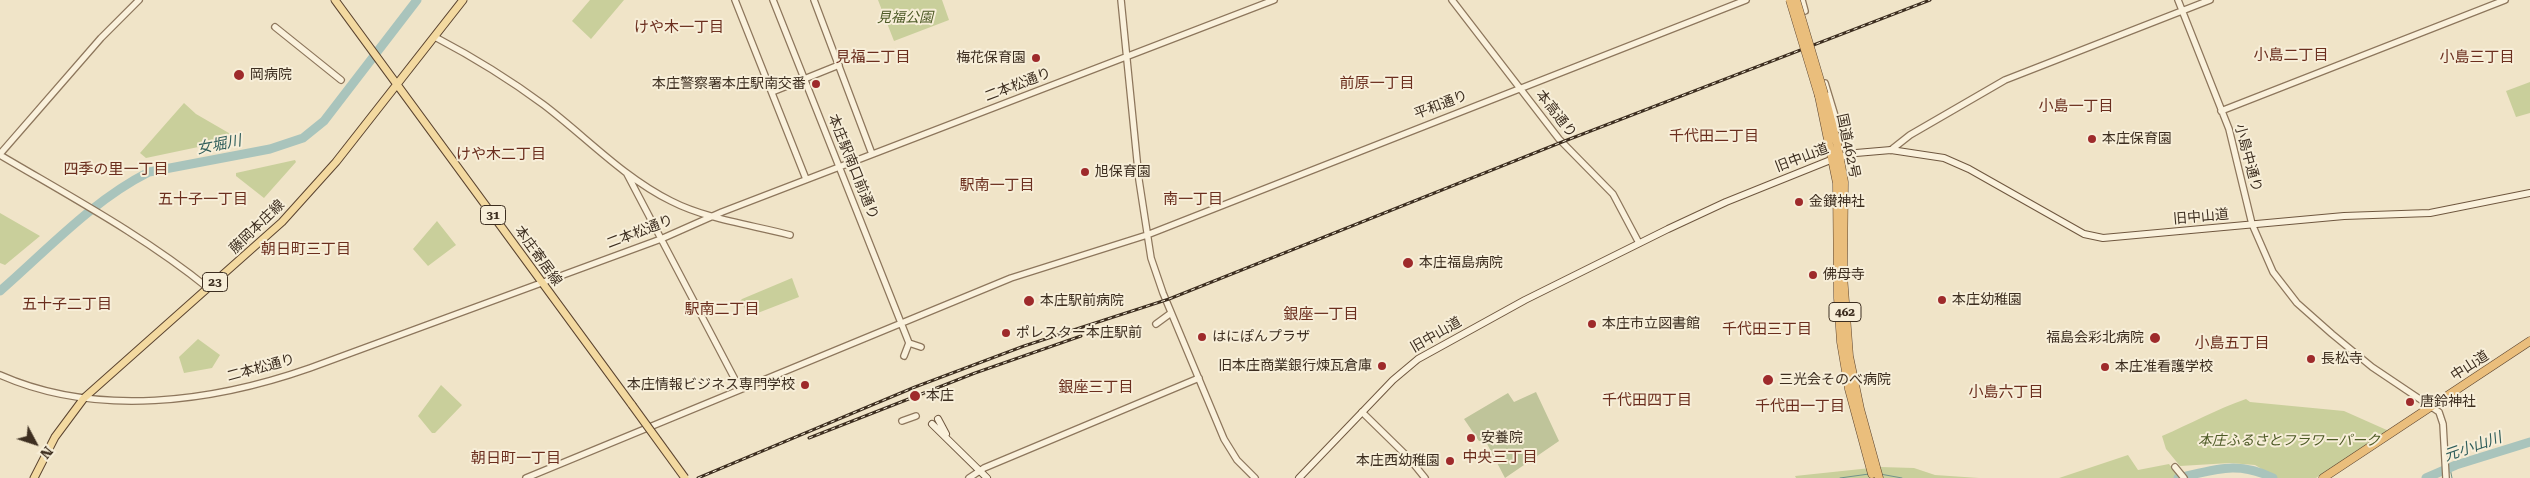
<!DOCTYPE html>
<html>
<head>
<meta charset="utf-8">
<style>
	body { margin:0 }
	#map { position:relative; width:2530px; height:478px; overflow:hidden; background:#f0e4c8; font-family:"Roboto Serif",serif }
	canvas { display:block }
	.north { position:absolute; left:10px; top:418px; width:50px; height:50px; -webkit-text-stroke:4px #f7eed8; paint-order:stroke; rotate:130deg; font-size:14px; font-weight:700; line-height:20px; text-align:center; color:#3d2e20 }
	.north::after { content:''; display:block; margin:auto; width:18px; height:22px; background:#3d2e20; clip-path:polygon(50% 0,100% 100%,50% 72%,0 100%) }
</style>
</head>
<body>
<div id="map">
<canvas width="2530" height="478"></canvas>
<div class="north">N</div>
</div>
<script>
const ctx = document.querySelector('canvas').getContext('2d');
ctx.lineJoin = 'round';
function fill(path, color) {
  ctx.fillStyle = color;
  ctx.fill(path, 'evenodd');
}
function strokePath(path, color, width, dash) {
  ctx.strokeStyle = color;
  ctx.lineWidth = width;
  ctx.lineCap = dash ? 'butt' : 'round';
  ctx.setLineDash(dash || []);
  ctx.stroke(path);
}
function write(font, color, halo, rows, align = 'center') {
  ctx.font = font + ' "Roboto Serif","Noto Sans JP",serif';
  ctx.lineWidth = 4;
  ctx.setLineDash([]);
  ctx.textBaseline = 'middle';
  ctx.strokeStyle = halo;
  ctx.fillStyle = color;
  for (const [text, x, y, turn = 0] of rows) {
    ctx.save();
    ctx.translate(x, y);
    ctx.rotate((+turn || 0) * Math.PI / 180);
    ctx.textAlign = isNaN(turn) ? turn : align;
    if (halo) ctx.strokeText(text, 0, 0);
    ctx.fillText(text, 0, 0);
    ctx.restore();
  }
}
const green = new Path2D(`
	M590,0H624L591,39L572,21Z
	M878,0H942L949,20L894,41Z
	M2530,82V113L2516,117L2506,91Z
	M184,103L196,114L234,136L232,139L227,136L222,142L146,158L140,153Z
	M295,160L296,162L264,198L236,176V173Z
	M0,213L40,236L5,265L0,263Z
	M437,221L456,245L428,266L413,249Z
	M792,278L799,297L750,316L740,301L742,299Z
	M198,339L220,355L212,368L184,373L179,357Z
	M441,385L462,405L435,433H432L418,416Z
	M2246,399L2250,402L2344,411L2389,431L2316,478H2277L2255,465L2230,463L2180,466L2166,449L2162,436C2190,424 2217,409 2246,399Z
	M2128,455L2138,470L2169,464L2179,478H2059Z
	M1880,467L1914,468L1935,475L1979,478H1796L1795,476Z`);
const cemetery = new Path2D(`
	M1536,392L1559,441L1505,478L1485,440L1479,441L1464,419L1508,393L1514,402Z`);
const stream = new Path2D(`
	M2450,468L2452,478
	M1880,474L1902,478
	M1840,478L1869,474`);
const river = new Path2D(`
	M0,291C47,250 93,200 149,172L270,149L303,138L324,121L417,0
	M2178,478C2214,470 2238,460 2273,478
	M2426,478L2456,465L2530,442`);
const tertiary = new Path2D(`
	M735,0L806,179
	M773,0L909,343
	M814,0L872,154
	M1121,0L1139,180L1151,258L1163,293L1224,439L1237,460L1255,478
	M1452,0L1559,139L1613,194L1639,243
	M1802,0L1805,11
	M2178,0L2229,129L2252,224L2273,272L2297,303L2332,334L2372,367L2439,412L2443,424L2446,478
	M275,27L341,80
	M435,37C473,57 509,79 544,105C586,137 623,177 671,201C706,219 752,225 790,235
	M1825,83L1839,129
	M772,92L839,65
	M2221,111L2505,0
	M1891,150L1910,135L2005,80L2210,0
	M0,154L101,38L139,0
	M0,155C71,197 144,236 208,288
	M627,174L740,389
	M1156,324L1171,313
	M909,343L921,347
	M904,356L909,343
	M0,375C97,418 213,402 310,368L661,239L722,212L1274,0
	M1362,412L1408,457L1425,478
	M902,421L916,416
	M2175,467L2184,478
	M526,478L1011,278L1147,235L1746,0
	M969,478L984,468L1199,378`);
const secondary = new Path2D(`
	M938,419L946,434
	M932,424L987,478
	M1299,478L1393,380L1418,359L1525,300L1668,229L1726,202L1833,159L1856,153L1891,150L1944,158L1969,169L2084,234L2103,238L2344,216L2430,213L2530,193`);
const primary = new Path2D(`
	M335,0L632,405
	M34,478L55,437L84,398L282,222L336,162L463,0`);
const trunk = new Path2D(`
	M1824,94L1837,143L1844,182L1843,275L1849,356L1860,409L1879,478
	M1819,96L1837,183L1838,298L1841,342L1849,389L1872,474
	M2323,478L2530,341`);
const rail = new Path2D(`
	M809,438L975,373L1081,336
	M698,478L915,387L1024,346L1169,299L1562,142L1930,0`);
const primaryBridge = new Path2D(`
	M632,405L685,478`);
const trunkBridge = new Path2D(`
	M1790,0L1819,96
	M1796,0L1824,94`);
const markers = [
	[1036,58,5,"#9e2a2b"],
	[239,75,6,"#9e2a2b"],
	[816,84,5,"#9e2a2b"],
	[2092,139,5,"#9e2a2b"],
	[1085,172,5,"#9e2a2b"],
	[1799,202,5,"#9e2a2b"],
	[1408,263,6,"#9e2a2b"],
	[1813,275,5,"#9e2a2b"],
	[1942,300,5,"#9e2a2b"],
	[1029,301,6,"#9e2a2b"],
	[1592,324,5,"#9e2a2b"],
	[1006,333,5,"#9e2a2b"],
	[1202,337,5,"#9e2a2b"],
	[2155,338,6,"#9e2a2b"],
	[2311,359,5,"#9e2a2b"],
	[1382,366,5,"#9e2a2b"],
	[2105,367,5,"#9e2a2b"],
	[1768,380,6,"#9e2a2b"],
	[805,385,5,"#9e2a2b"],
	[915,396,6,"#9e2a2b"],
	[2410,402,5,"#9e2a2b"],
	[1471,438,5,"#9e2a2b"],
	[1450,461,5,"#9e2a2b"]
];
const shields = [
	[493,215,25],
	[215,282,25],
	[1845,312,32]
];
const shieldNames = [
	["31",493,215],
	["23",215,282],
	["462",1845,312]
];
const parkNames = [
	["見福公園",905,18],
	["本庄ふるさとフラワーパーク",2289,441]
];
const poiNames = [
	["梅花保育園",1026,58,"right"],
	["岡病院",250,75],
	["本庄警察署本庄駅南交番",806,84,"right"],
	["本庄保育園",2102,139],
	["旭保育園",1095,172],
	["金鑚神社",1809,202],
	["本庄福島病院",1419,263],
	["佛母寺",1823,275],
	["本庄幼稚園",1952,300],
	["本庄駅前病院",1040,301],
	["本庄市立図書館",1602,324],
	["ポレスター本庄駅前",1016,333],
	["はにぽんプラザ",1212,337],
	["福島会彩北病院",2144,338,"right"],
	["長松寺",2321,359],
	["旧本庄商業銀行煉瓦倉庫",1372,366,"right"],
	["本庄准看護学校",2115,367],
	["三光会そのべ病院",1779,380],
	["本庄情報ビジネス専門学校",795,385,"right"],
	["本庄",926,396],
	["唐鈴神社",2420,402],
	["安養院",1481,438],
	["本庄西幼稚園",1440,461,"right"]
];
const streetNames = [
	["二本松通り",1018,85,-21],
	["平和通り",1441,105,-21],
	["本高通り",1556,114,52],
	["国道462号",1848,146,78],
	["旧中山道",1802,158,-21],
	["小島中通り",2248,158,75],
	["本庄駅南口前通り",853,167,68],
	["旧中山道",2201,217,-5],
	["藤岡本庄線",257,227,-44],
	["二本松通り",640,232,-21],
	["本庄寄居線",538,256,54],
	["旧中山道",1436,335,-30],
	["中山道",2470,366,-33],
	["二本松通り",261,368,-15]
];
const neighbourhoodNames = [
	["けや木一丁目",679,28],
	["小島二丁目",2291,56],
	["見福二丁目",873,58],
	["小島三丁目",2477,58],
	["前原一丁目",1377,84],
	["小島一丁目",2076,107],
	["千代田二丁目",1714,137],
	["けや木二丁目",501,155],
	["四季の里一丁目",116,170],
	["駅南一丁目",997,186],
	["五十子一丁目",203,200],
	["南一丁目",1193,200],
	["朝日町三丁目",306,250],
	["五十子二丁目",67,305],
	["駅南二丁目",722,310],
	["銀座一丁目",1321,315],
	["千代田三丁目",1767,330],
	["小島五丁目",2232,344],
	["銀座三丁目",1096,388],
	["小島六丁目",2006,393],
	["千代田四丁目",1647,401],
	["千代田一丁目",1800,407],
	["中央三丁目",1500,458],
	["朝日町一丁目",516,459]
];
const waterNames = [
	["女堀川",219,145,-11],
	["元小山川",2473,447,-19]
];
fill(green, '#c9cf9b');
fill(cemetery, '#bfc49a');
strokePath(stream, '#6f938a', 1);
strokePath(river, '#a9c4bc', 9);
strokePath(tertiary, '#8d765c', 8);
strokePath(secondary, '#6f573f', 8);
strokePath(primary, '#5b4430', 9);
strokePath(trunk, '#5b4430', 9);
strokePath(tertiary, '#faf1dc', 5.5);
strokePath(secondary, '#faf1dc', 6);
strokePath(primary, '#f3d9a0', 7);
strokePath(trunk, '#eabe7c', 8);
strokePath(rail, '#3d2e20', 3);
strokePath(rail, '#f7eed8', 1, [4]);
strokePath(primaryBridge, '#5b4430', 9, []);
strokePath(trunkBridge, '#5b4430', 9, []);
strokePath(primaryBridge, '#f3d9a0', 7);
strokePath(trunkBridge, '#eabe7c', 8);
for (const [x, y, r, color] of markers) {
  const dot = new Path2D();
  dot.arc(x, y, r, 0, 2 * Math.PI);
  ctx.fillStyle = color;
  ctx.fill(dot);
  strokePath(dot, '#f7eed8', 2);
}
for (const [x, y, w] of shields) {
  const box = new Path2D();
  box.roundRect(x - w / 2, y - 9.5, w, 19, 4);
  ctx.fillStyle = '#f7eed8';
  ctx.fill(box);
  strokePath(box, '#3d2e20', 1);
}
write('bold 12px', '#3d2e20', null, shieldNames);
write('italic 14px', '#4d5a26', '#f7eed8', parkNames);
write('14px', '#3d2e20', '#f7eed8', poiNames, 'left');
write('14px', '#3d2e20', '#f7eed8', streetNames);
write('15px', '#6b2e1e', '#f7eed8', neighbourhoodNames);
write('italic 15px', '#2f5d5a', '#f7eed8', waterNames);
</script>
</body>
</html>
